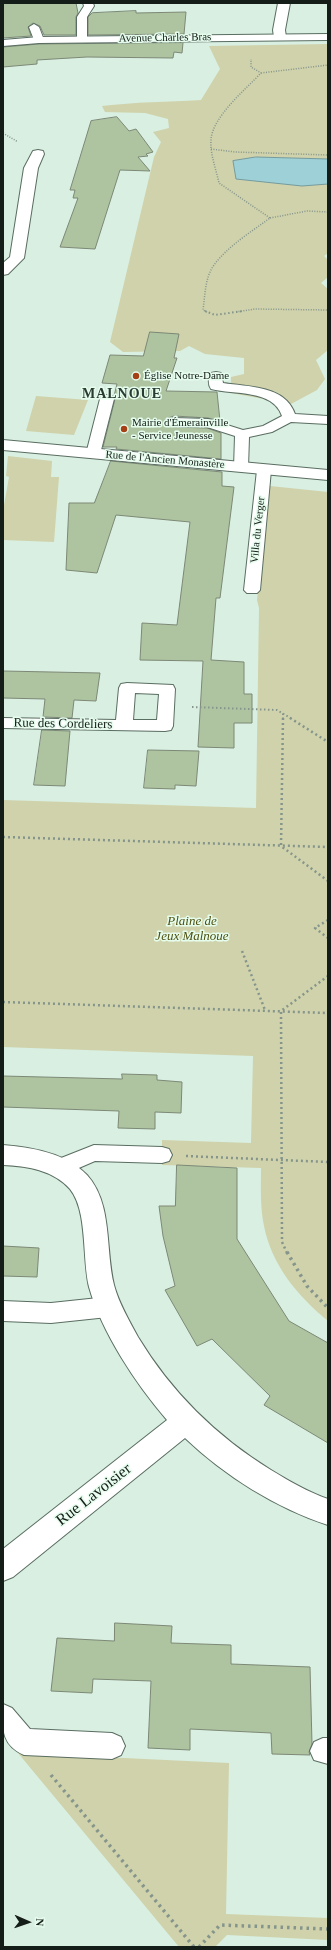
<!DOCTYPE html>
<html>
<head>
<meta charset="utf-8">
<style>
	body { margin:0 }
	#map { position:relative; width:331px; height:1950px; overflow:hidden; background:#d9efe1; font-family:"Times New Roman",serif }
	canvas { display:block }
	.frame { position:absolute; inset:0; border:4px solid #151d18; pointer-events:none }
	.north { position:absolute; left:8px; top:1902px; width:40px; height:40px; -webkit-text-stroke:3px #e6fdee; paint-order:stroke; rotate:92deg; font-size:11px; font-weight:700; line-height:16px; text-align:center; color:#151d18 }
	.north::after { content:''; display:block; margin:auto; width:14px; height:18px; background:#151d18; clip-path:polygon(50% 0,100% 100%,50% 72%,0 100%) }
</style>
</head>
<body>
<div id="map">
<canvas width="331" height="1950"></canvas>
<div class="frame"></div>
<div class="north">N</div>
</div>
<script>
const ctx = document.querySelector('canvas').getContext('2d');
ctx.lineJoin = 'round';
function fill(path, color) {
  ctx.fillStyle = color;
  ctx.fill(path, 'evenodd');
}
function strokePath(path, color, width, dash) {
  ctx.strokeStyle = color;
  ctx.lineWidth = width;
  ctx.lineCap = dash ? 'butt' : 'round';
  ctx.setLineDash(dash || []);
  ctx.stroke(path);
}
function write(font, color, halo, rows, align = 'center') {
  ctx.font = font + ' "Times New Roman",serif';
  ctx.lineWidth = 3;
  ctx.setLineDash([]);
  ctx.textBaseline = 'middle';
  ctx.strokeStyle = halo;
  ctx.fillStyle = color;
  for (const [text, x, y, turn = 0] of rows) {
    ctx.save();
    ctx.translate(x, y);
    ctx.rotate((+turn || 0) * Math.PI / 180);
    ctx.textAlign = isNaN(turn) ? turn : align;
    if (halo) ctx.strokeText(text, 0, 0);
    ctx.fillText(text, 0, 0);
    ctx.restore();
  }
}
const green = new Path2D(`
	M328,44V253L324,256L328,260V277L321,283L328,289V350L316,360L325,379L317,390L291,404L231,393V377L244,374V358L205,354L189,346L180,351L123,352L110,342L154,157L161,142L153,132L169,128L168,119L145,113L105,112L102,106C135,102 168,102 201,100L220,69L209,46Z
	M36,396L88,400L74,435L26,431Z
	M8,456L52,461L51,477H59L54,542L3,540V511L9,477L6,476Z
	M270,486L328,492V1321C298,1296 272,1266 264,1226C260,1207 261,1187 261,1168L162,1165V1140L251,1143L253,1056L3,1047V800L256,808L259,608L257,600Z
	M18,1753L229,1763L226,1914L328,1918V1940L227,1935L215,1947H179Z`);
const water = new Path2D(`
	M256,157L328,159V184L302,186L236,179L233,161Z`);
const building = new Path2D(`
	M3,3H76L78,13L76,17V35H44L40,26L33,23L28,27L31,36L3,38Z
	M136,11V13L186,12L184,34L88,35V17L92,13Z
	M183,43L182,53L174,52L173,58L87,57L37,60V64L3,67V47L39,44Z
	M117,117L129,131L136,129L153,152L146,154L148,156L138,157L150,171L120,170L95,249L60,247L78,198H73L75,190H70L91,121Z
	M150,332L179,334L174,358H177L166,391L217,392L220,421L208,418L174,416L168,418L166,423L169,426L174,427L207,428L221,433V459L116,449L117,447H103L115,399L114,396L117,384L102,383L110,355L143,356Z
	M111,461L222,472V486L234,487L220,598H216L211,660L244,662V694H252V723H234V748L198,747L203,661L140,660L142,623L177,625L190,522L116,515L97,573L66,570L69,503H94Z
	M3,671L100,673L96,701L74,700L72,718L43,717L45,699L3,698Z
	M42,730L70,731L65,786L34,785Z
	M148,750L199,751L196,786L175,785V789L144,788Z
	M122,1074L157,1075V1080L182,1082L181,1113L155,1112V1129L118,1128L119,1111L3,1107V1076L122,1079Z
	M177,1165L237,1168V1239L289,1321L328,1343V1443L264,1405L270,1396L212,1339L197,1346L165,1290L175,1286L163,1236L159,1206H175Z
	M3,1246L39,1248L37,1277L3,1276Z
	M115,1623L172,1626L171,1643L231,1645V1664L310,1667L312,1744L309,1752L310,1755L272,1754L271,1733L230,1731L190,1729V1750L148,1748L151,1681L93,1679L92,1693L51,1691L57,1638L114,1641Z`);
const pathFar3 = new Path2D(`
	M261,73L328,65
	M3,133L18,142
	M211,149L235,152L328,155
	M270,218L307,211L328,212
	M207,312L203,310C205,296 205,277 214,265C228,246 251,232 270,218L219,183C216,169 210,154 211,140C212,117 246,89 261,73L251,67V59
	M236,312L255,309L328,310`);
const pathFar2 = new Path2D(`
	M205,311L215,315L243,311
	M192,707L277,710L292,719
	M283,719V713`);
const pathFar1 = new Path2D(`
	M283,718L281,846L328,881
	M290,718L328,742
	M3,837L328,847
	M328,920L315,928L328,938
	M242,951L265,1010
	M3,1002L328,1013
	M186,1156L328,1162
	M287,1253L282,1242L281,1011L328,976`);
const path = new Path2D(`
	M287,1252L307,1286L328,1308
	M51,1775L194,1947
	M199,1947L220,1925L328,1929`);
const lane = new Path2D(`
	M83,3H93L94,6L87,17V39L82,42L77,39V17L84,6Z
	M34,24L39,27L44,40L43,42L39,43L34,40L29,27Z
	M216,372L221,373L223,383C248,387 285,385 295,414L328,416V424L291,422L272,432L249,437L248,468L246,471H236L234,468L235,436L207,427L174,426L169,425L167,422L169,419L174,418L208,419L243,430L263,426L282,416C273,389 234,395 211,389C208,385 208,377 211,373Z
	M107,395L112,396L114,399L100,454L98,457H88L86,454L100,399L102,396Z
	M264,466L269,467L271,470L260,590L257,593H247L244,590L257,470L259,467Z
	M127,683L173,685L175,689L173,726L171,730L165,731L3,728V718L116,720L119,688L121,684ZM135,693L159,694L157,720H133Z
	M94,1145L162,1147L169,1149L172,1155L169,1161L162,1163L95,1161L58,1177L51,1174L48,1168L51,1162Z
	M108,1297L116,1300L119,1307L116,1314L108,1317L51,1323L3,1321V1301L51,1303Z
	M3,1704L12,1708L30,1729L112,1733L121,1737L125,1746L121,1755L112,1759L24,1755C0,1744 3,1728 3,1704Z
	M323,1738H328V1764L314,1760L310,1751L314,1742Z`);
const street = new Path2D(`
	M278,3H290L285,30L286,37L280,40L274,37L273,30Z
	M38,150L43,151L44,154L38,168L24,258L8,274L3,275V263L10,257L24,168L33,151Z
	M3,1145C31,1147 66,1153 87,1175C113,1204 105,1249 114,1285C119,1304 129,1320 138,1337C172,1393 216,1436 271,1470C289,1481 308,1492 328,1499V1525C276,1508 225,1476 185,1438L13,1577L3,1581V1549L167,1420C136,1384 102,1333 89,1287C82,1259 88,1211 70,1189C53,1170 27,1166 3,1165Z`);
const secondary = new Path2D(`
	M328,34V40L39,43L3,46V40L39,37Z
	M3,440L328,470V480L3,450Z`);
const markers = [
	[136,376,4,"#a53f14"],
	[124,429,4,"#a53f14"]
];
const farStreetnames = [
	["Avenue Charles Bras",165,38,-1],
	["Rue de l'Ancien Monastère",165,460,5],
	["Villa du Verger",258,530,-84]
];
const farPoinames = [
	["Église Notre-Dame",144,376],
	["Mairie d'Émerainville",132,423],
	["- Service Jeunesse",132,436]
];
const streetNames = [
	["Rue des Cordeliers",63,724,1]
];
const parkNames = [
	["Plaine de",192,922],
	["Jeux Malnoue",192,937]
];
const farDistrictnames = [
	["MALNOUE",122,394]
];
const nearStreetnames = [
	["Rue Lavoisier",94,1495,-38]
];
fill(green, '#cfd2ab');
fill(water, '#9ed1d7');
strokePath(water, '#759b9e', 1);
fill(building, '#aec4a1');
strokePath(building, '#7c8875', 1);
strokePath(lane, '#596d61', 2);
strokePath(street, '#596d61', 2);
strokePath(secondary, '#596d61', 2);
strokePath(pathFar3, '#85958b', 1.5, [1, 1.5]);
strokePath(pathFar2, '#85958b', 2, [1.5, 2.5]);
strokePath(pathFar1, '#85958b', 2.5, [2, 3]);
strokePath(path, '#85958b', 3.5, [2.5, 4]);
fill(lane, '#fff');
fill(street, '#fff');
fill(secondary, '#fff');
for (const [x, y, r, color] of markers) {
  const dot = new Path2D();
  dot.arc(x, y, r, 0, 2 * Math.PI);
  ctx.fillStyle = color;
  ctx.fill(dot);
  strokePath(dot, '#e6fdee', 1.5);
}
write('11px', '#151d18', '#e6fdee', farStreetnames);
write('11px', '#151d18', '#e6fdee', farPoinames, 'left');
write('13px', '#151d18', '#e6fdee', streetNames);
write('italic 13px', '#4e4f0e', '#e6fdee', parkNames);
ctx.letterSpacing = '1px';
write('bold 14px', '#2a3c31', '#e6fdee', farDistrictnames);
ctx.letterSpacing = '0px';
write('16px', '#151d18', '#e6fdee', nearStreetnames);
</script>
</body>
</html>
